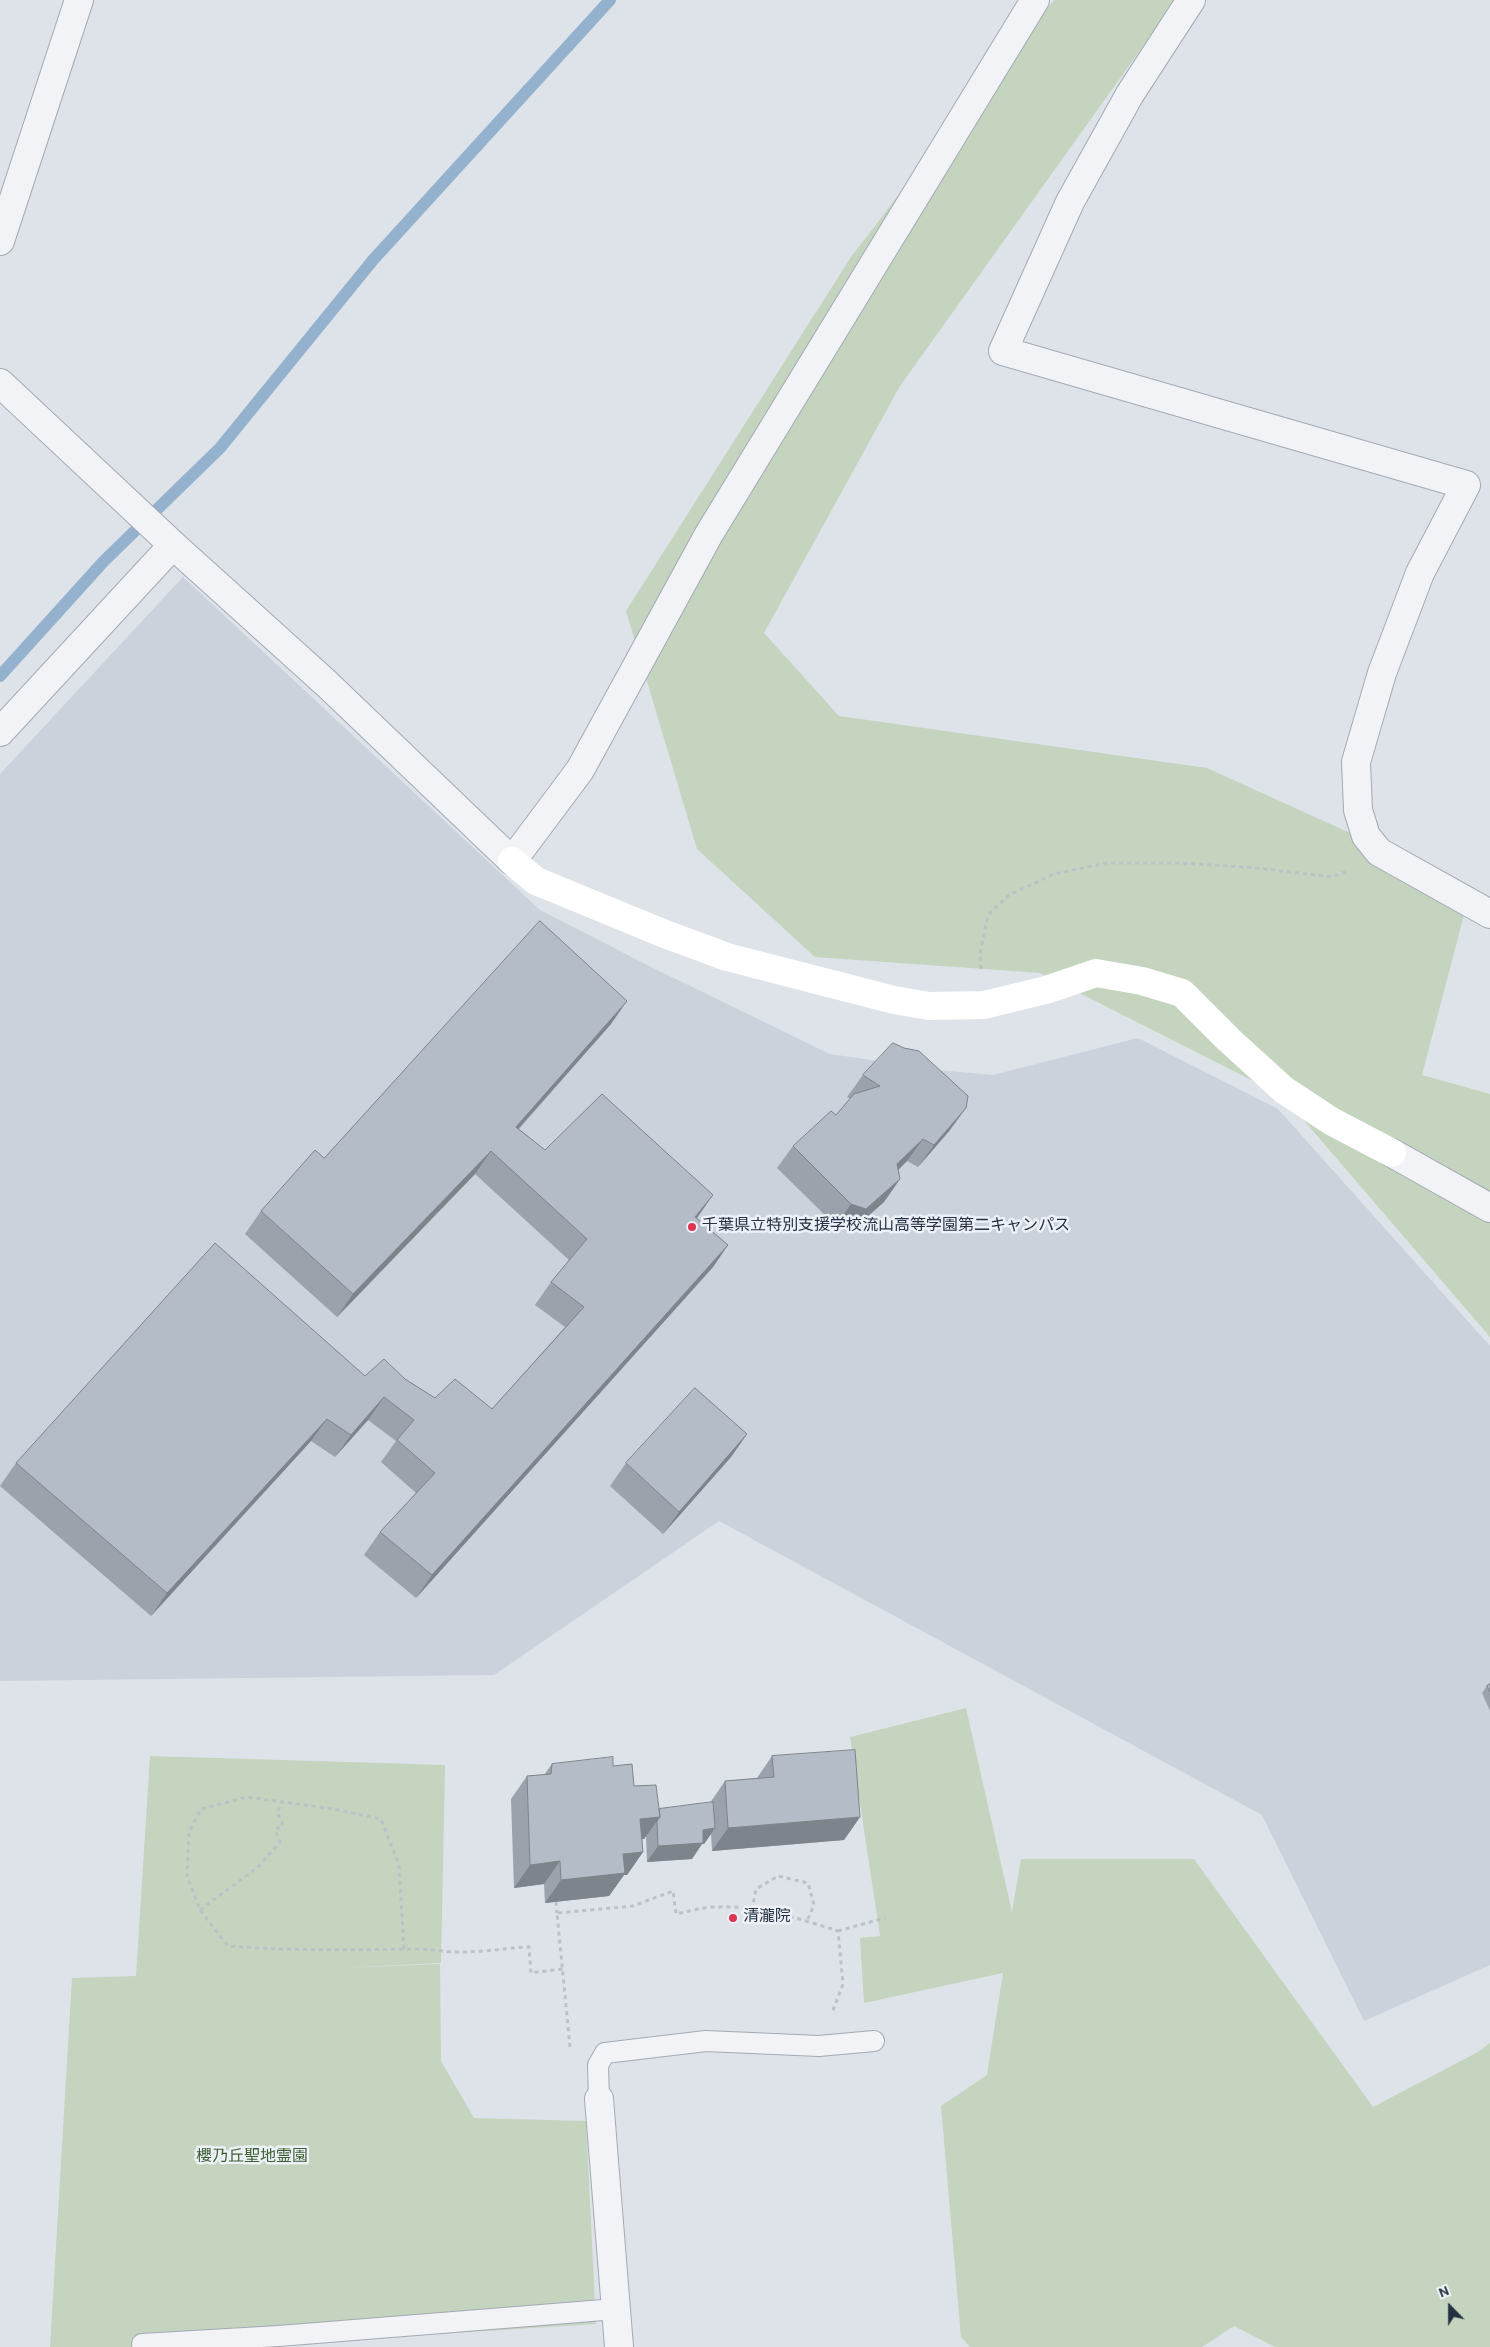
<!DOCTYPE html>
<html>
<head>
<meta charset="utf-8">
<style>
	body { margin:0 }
	#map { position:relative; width:1490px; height:2347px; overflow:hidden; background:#dee3e9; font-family:Overpass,sans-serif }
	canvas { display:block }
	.north { position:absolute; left:1425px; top:2282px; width:50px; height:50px; -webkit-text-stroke:4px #edf1f7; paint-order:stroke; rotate:338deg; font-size:14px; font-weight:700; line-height:20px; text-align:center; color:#253142 }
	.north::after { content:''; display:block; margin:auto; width:18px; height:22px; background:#253142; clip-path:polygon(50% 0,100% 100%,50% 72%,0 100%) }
</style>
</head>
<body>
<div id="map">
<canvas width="1490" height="2347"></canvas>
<div class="north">N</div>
</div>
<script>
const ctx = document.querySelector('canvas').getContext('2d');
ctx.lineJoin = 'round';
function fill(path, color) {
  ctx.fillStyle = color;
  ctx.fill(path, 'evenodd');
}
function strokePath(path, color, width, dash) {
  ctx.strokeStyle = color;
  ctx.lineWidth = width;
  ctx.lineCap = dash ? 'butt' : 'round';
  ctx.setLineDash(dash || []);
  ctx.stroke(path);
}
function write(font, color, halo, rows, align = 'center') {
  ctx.font = font + ' Overpass,"Noto Sans JP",sans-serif';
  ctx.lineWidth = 5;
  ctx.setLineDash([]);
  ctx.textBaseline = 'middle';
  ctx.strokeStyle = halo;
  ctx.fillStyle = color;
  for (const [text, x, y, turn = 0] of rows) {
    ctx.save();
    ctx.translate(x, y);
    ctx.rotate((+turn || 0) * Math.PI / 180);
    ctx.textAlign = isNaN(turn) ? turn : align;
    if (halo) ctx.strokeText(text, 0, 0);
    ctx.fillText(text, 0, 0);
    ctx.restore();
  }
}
const built = new Path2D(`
	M183,577L540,910L653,968L830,1054L939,1070L993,1075L1138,1038L1278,1109L1490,1346V1965L1364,2021L1262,1815L719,1521L494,1675L0,1681V774Z`);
const green = new Path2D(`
	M1055,0H1176L900,386L764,633L839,716L1207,768L1471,888L1422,1075L1490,1094V1337L1283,1096L1040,973L815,957L697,849L626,611L851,257L1031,23Z
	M966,1708L1012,1912L1021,1859H1194L1373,2107L1478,2052L1490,2043V2347H1275L1234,2326L1202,2347H970L961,2337L941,2106L987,2075L1003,1973L864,2003L860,1938L880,1936L850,1737Z
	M150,1756L445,1765L441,1963L340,1968L440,1964L441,2061L474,2118L586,2121L596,2324L229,2347H50L72,1978L136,1976Z`);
const stream = new Path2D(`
	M0,676L104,561L220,448L373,260L610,0`);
const path = new Path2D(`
	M981,969L980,954L988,915L1009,895L1054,874L1106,863H1180L1257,868L1332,877L1348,871
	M556,1902L557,1913
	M200,1910L258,1867L280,1842L275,1830L283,1825L277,1812L283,1801
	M752,1910L756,1889L778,1876L808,1883L814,1905L807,1921
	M838,1931L885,1918
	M404,1949L399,1865L381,1819L333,1809L247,1797L201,1809L189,1832L187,1876L200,1910L228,1946C290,1951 352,1950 415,1949C428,1949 440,1951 453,1952C478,1953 504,1948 529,1947L531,1973L563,1969
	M570,2047L557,1913L633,1906L673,1891L676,1914C690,1911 704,1907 718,1907C757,1905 801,1919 838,1931L843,1984L832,2013`);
const lane = new Path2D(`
	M599,2099L598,2065L605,2053L706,2041L819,2046L874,2041
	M142,2344L279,2336L616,2309`);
const street = new Path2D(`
	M1191,0L1130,94L1070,202L1003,351L1466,485L1420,573L1382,673L1356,762L1358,810L1366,836L1379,852L1490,914
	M0,241L79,0
	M0,383L173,545L327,684L512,861L580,770L709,534L1035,0
	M0,732L173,545
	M1392,1153L1490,1208
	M599,2099L619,2347`);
const secondary = new Path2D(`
	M512,861L536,881L665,934L727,957L894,1000L929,1006L984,1005L1046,990L1096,973L1142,981L1182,993L1228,1039L1284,1090L1331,1121L1392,1153`);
const wall = new Path2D(`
	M611,1024L519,1129L545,1150L697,1218L728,1245L713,1267L416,1598L364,1555L380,1532L416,1493L381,1462L396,1441L368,1420L335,1457L311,1441L151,1616L0,1486L16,1463L365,1376L405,1379L435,1398L492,1409L565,1327L535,1305L551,1282L569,1260L475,1174L337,1317L245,1234L261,1211L324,1158Z
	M863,1075L950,1130L918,1167L907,1161L898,1170L900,1179L884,1202L850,1232L836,1226L777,1168L793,1146L836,1115L850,1099L847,1097Z
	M747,1434L731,1457L663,1534L610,1486L626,1463Z
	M1490,1684V1711L1482,1693L1487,1686Z
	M772,1756L860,1817L844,1840L712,1851L711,1834L704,1844H702L692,1859L647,1862L646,1836L644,1839H642L643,1852L627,1875H624L609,1896L545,1903L544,1884L514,1888L511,1799L527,1776L544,1775L552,1764L613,1766L659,1809L710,1803L725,1781L757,1778Z`);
const shadedWall = new Path2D(`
	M627,1001L611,1024L500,1149L516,1127Z
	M966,1108L950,1130L918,1167L934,1145Z
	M923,1139L907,1161L881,1187L897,1164Z
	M491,1151L475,1174L337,1317L353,1294Z
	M900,1179L884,1202L850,1232L836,1226L851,1204Z
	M713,1195L697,1218L679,1240L695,1217Z
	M728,1245L713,1267L416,1598L432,1575Z
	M384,1397L368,1420L335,1457L351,1435Z
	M327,1419L311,1441L151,1616L167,1593Z
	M747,1434L731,1457L663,1534L679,1512Z
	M660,1817L644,1839L624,1841L640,1819Z
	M860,1817L844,1840L712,1851L728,1828Z
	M715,1828L704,1844H702L692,1859L647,1862L658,1846L703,1830Z
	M643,1852L627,1875H624L609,1896L545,1903L561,1880L623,1854Z
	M560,1861L544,1884L514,1888L530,1865Z`);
const building = new Path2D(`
	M540,921L627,1001L516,1127L545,1150L602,1094L713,1195L695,1217L728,1245L432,1575L380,1532L435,1473L397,1440L414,1420L384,1397L351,1435L327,1419L167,1593L16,1463L215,1243L365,1376L384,1359L405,1379L435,1398L455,1379L492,1409L584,1307L551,1282L587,1239L491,1151L353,1294L261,1211L315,1150L324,1158Z
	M893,1043L904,1048L919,1051L968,1096L966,1108L934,1145L923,1139L897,1164L900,1179L866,1209L851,1204L793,1146L831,1111L836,1115L854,1094L880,1086L863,1075Z
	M695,1388L747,1434L679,1512L626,1463Z
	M1490,1684V1692L1487,1686Z
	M855,1750L860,1817L728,1828L725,1781L774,1777L772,1756Z
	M613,1757V1766L632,1764L634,1786L656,1785L660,1817L640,1819L643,1852L623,1854L625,1873L561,1880L560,1861L530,1865L527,1776L551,1774L552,1764Z
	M713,1802L715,1828L703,1830V1843L658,1846L657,1821L660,1817L659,1809Z`);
const markers = [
	[692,1227,5,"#dd3453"],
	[733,1918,5,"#dd3453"]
];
const poiNames = [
	["千葉県立特別支援学校流山高等学園第二キャンパス",702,1227],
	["清瀧院",743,1918]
];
const parkNames = [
	["櫻乃丘聖地霊園",252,2158]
];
fill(built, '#cbd2db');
fill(green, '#c4d4be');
strokePath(stream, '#94b2ce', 12);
strokePath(lane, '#a3aab4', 22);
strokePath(street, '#a3aab4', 30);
strokePath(path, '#bcc1c8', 3, [4, 4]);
strokePath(lane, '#f1f3f7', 20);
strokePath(street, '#f1f3f7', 28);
strokePath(secondary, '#fff', 28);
fill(wall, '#9ba2ab');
fill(shadedWall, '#7e848b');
fill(building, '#b4bcc7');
strokePath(building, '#7e848b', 1);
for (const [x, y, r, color] of markers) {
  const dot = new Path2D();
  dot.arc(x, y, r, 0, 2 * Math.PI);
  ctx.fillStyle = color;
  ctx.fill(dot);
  strokePath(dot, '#edf1f7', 2);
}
write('16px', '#253142', '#edf1f7', poiNames, 'left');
write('16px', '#3b5f31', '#edf1f7', parkNames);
</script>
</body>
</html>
